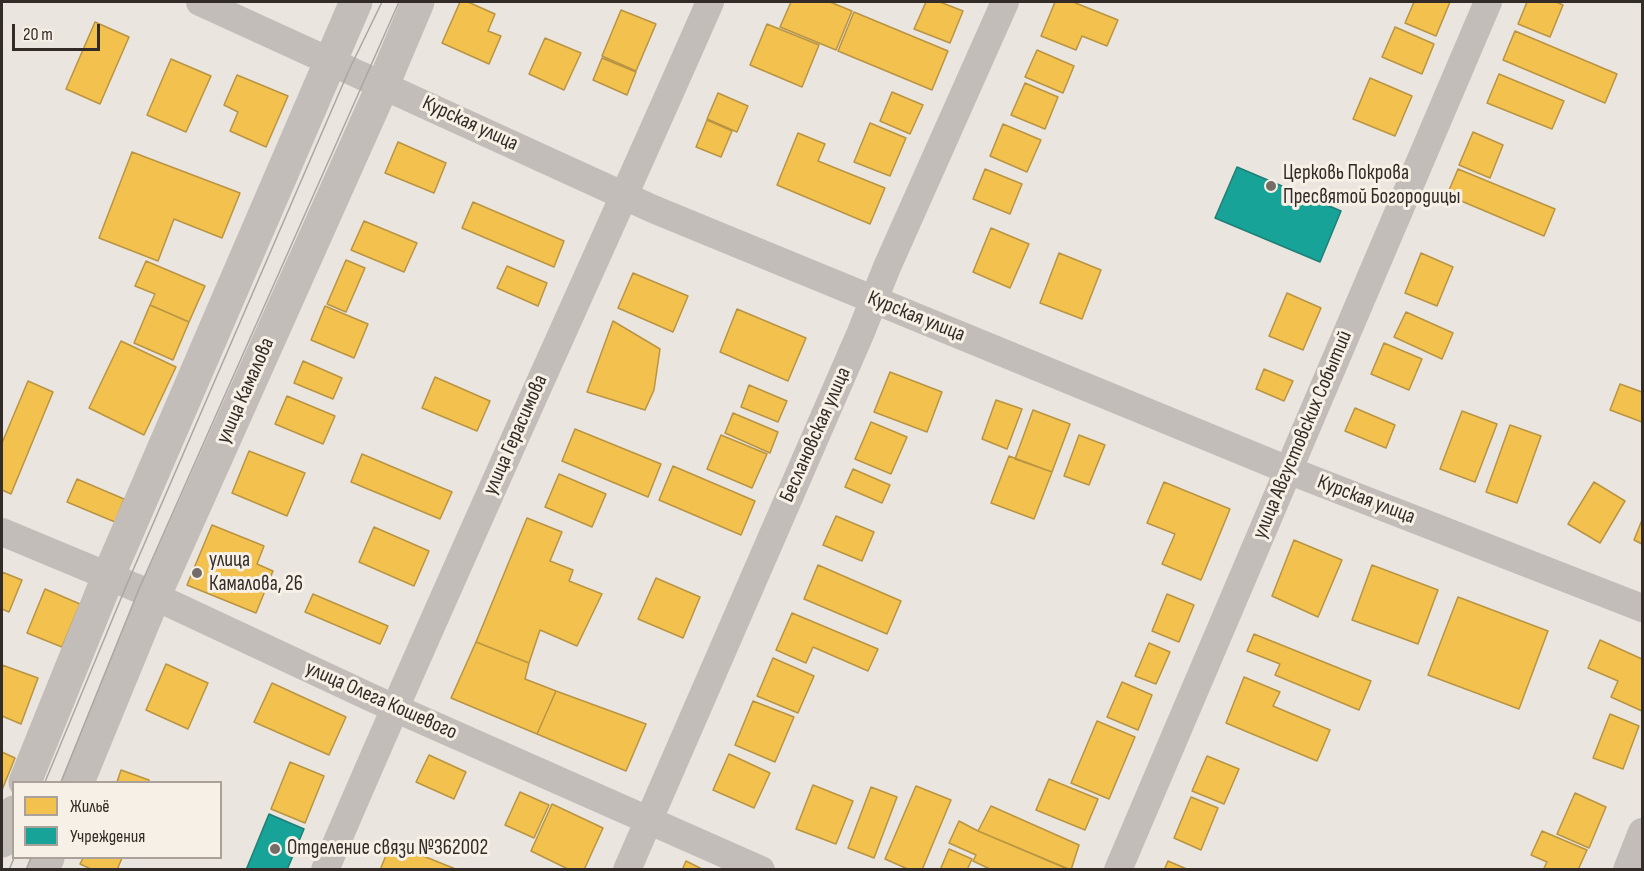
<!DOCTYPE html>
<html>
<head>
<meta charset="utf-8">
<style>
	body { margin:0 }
	#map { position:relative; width:1644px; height:871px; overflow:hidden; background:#eae5de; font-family:"Sofia Sans Condensed",sans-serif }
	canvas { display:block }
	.frame { position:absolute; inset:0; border:3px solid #332b27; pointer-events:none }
	.legend { position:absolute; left:12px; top:781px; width:210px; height:78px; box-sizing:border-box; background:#f7f0e6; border:2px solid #a9a19a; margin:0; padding:8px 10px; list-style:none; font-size:18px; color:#332b27 }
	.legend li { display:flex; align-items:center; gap:12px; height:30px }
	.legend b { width:30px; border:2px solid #a9a19a }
	.scale { position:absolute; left:12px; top:24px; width:88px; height:27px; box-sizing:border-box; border:3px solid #332b27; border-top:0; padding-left:8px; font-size:18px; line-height:21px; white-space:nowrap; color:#332b27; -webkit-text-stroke:4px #f7f0e6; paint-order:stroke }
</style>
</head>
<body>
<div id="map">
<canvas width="1644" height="871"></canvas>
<div class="frame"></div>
<ul class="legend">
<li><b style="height:16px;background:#f2c14e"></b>Жильё</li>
<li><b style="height:16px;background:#17a398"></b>Учреждения</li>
</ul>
<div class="scale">20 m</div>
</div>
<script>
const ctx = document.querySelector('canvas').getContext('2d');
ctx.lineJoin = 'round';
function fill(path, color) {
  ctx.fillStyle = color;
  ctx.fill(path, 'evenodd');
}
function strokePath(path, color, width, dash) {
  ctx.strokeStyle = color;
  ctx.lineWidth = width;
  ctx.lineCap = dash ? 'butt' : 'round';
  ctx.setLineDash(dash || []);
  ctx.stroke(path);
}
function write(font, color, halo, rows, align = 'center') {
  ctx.font = font + ' "Sofia Sans Condensed",sans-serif';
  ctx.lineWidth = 6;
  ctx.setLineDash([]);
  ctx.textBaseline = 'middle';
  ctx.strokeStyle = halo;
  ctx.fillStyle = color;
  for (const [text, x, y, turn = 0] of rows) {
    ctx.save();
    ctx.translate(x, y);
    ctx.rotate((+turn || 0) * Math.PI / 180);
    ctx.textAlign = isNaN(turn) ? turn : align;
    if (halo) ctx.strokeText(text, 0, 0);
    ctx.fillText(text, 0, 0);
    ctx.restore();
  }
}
const homes = new Path2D(`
	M460,2H468L495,14L488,31L501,36L489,64L442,43Z
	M791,2H830L852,11L836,50L780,27Z
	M926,2H940L963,11L950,43L914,29Z
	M1055,2H1073L1118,20L1107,46L1082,36L1076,50L1041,36Z
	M1414,2H1450L1436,36L1405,23Z
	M1527,2H1556L1563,5L1550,37L1518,24Z
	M621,10L656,24L636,71L602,56Z
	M854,12L948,51L932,90L838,51Z
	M95,22L129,37L100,104L66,89Z
	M767,24L819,45L802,87L750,65Z
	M1395,27L1434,44L1422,74L1382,57Z
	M1515,31L1617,74L1605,103L1503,60Z
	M545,38L581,53L564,90L529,74Z
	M1037,50L1074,66L1063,93L1025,77Z
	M602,58L636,72L627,95L593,80Z
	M171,59L211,76L186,132L147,115Z
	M1499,74L1564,101L1552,129L1487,103Z
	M237,75L288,96L266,147L230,131L238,112L224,105Z
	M1370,78L1412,96L1395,136L1353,119Z
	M1025,83L1058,97L1045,129L1011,115Z
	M892,92L923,105L910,134L880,121Z
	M718,93L748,106L737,132L707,119Z
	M707,120L732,131L721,157L696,147Z
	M870,123L906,138L890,176L854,162Z
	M1003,124L1041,140L1027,172L990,156Z
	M1473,132L1503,145L1490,178L1459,165Z
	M798,133L825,144L818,161L885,188L870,224L777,185Z
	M398,142L446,163L434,193L385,173Z
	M132,152L240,193L222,238L174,219L158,261L99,238Z
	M985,169L1022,184L1010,214L973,199Z
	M1458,169L1555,209L1544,236L1447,195Z
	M473,202L564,241L554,267L462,228Z
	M364,221L417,243L404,272L351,250Z
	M991,228L1029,244L1010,288L973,272Z
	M1059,253L1101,270L1082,319L1040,303Z
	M1421,253L1453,267L1437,306L1405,293Z
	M346,260L365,268L346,312L327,304Z
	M146,261L205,286L189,322L150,305L155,294L135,286Z
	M507,266L547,283L538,306L497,288Z
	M633,273L688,296L673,332L618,308Z
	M1287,293L1321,308L1303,350L1269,336Z
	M150,305L189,322L173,360L134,343Z
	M325,306L368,324L354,358L311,340Z
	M737,309L806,338L788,381L720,352Z
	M1406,312L1453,333L1442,359L1394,337Z
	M613,321L660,349L654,390L645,410L587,392Z
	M121,341L176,367L144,435L89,408Z
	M1384,343L1422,359L1409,390L1371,374Z
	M303,361L342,378L333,399L294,383Z
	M1264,369L1293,381L1284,401L1256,389Z
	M890,372L942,392L927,432L874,412Z
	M435,377L490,401L477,431L422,408Z
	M28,381L53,392L11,494L2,490V443Z
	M1620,384L1642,392V422L1610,410Z
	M749,385L787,401L778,422L741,407Z
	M287,396L335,416L323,444L275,424Z
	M996,400L1022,409L1007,449L982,439Z
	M1355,408L1395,425L1386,448L1345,431Z
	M1033,410L1070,424L1052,472L1015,459Z
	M1462,411L1497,424L1475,482L1440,469Z
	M733,413L778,432L770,453L725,433Z
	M871,422L907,437L891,474L855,459Z
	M1510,425L1541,436L1517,503L1486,492Z
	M575,429L661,464L648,497L562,461Z
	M721,435L767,454L752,488L707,469Z
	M1079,435L1105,445L1089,485L1064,476Z
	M249,451L305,473L287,516L232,493Z
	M362,454L452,492L440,519L351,482Z
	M1009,456L1052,472L1034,519L991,503Z
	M673,466L755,501L741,535L659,500Z
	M853,469L890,485L882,503L845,487Z
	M559,474L606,494L592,527L545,507Z
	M77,479L124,499L115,522L67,502Z
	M1164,482L1230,509L1201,580L1162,564L1175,534L1147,523Z
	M1594,482L1625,501L1600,543L1568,524Z
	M836,516L874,532L862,561L823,545Z
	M527,518L562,532L550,561L573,570L569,581L602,594L577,646L540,630L529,663L476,642Z
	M1642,520V544L1634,540Z
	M212,525L264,546L257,564L273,571L256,613L187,585Z
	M374,527L429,551L414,586L359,562Z
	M1294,540L1342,560L1318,617L1272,596Z
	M818,565L901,601L887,634L804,599Z
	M1372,565L1438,590L1418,644L1352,620Z
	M2,572L22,580L9,612L2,609Z
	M656,578L700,597L683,638L638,619Z
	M45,589L80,604L62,647L27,633Z
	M313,594L388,626L380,644L305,612Z
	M1167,594L1194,605L1179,642L1152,631Z
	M1458,597L1548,631L1519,709L1428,675Z
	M792,613L878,649L868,671L813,647L806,663L776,650Z
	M1254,634L1371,681L1359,710L1275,675L1280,664L1247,651Z
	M1600,640L1642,659V711L1611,697L1618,681L1588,668Z
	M476,642L529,663L525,679L556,691L537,734L451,698Z
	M1149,643L1170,652L1156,684L1135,676Z
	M773,658L814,676L798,713L757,696Z
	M166,664L208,683L188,729L146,710Z
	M2,665L38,678L21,724L2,716Z
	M1244,677L1280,692L1273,706L1330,730L1317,761L1226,723Z
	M1122,682L1152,695L1138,730L1107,717Z
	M272,683L346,717L329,755L254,722Z
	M556,691L646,724L626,771L537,734Z
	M753,701L794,717L775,762L735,745Z
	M1610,714L1639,726L1623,769L1593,758Z
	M1097,721L1135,737L1109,799L1071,783Z
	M2,752L15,758L2,790Z
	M729,754L770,773L754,808L713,790Z
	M429,755L466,772L454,799L416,782Z
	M1207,756L1239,769L1224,804L1192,791Z
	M290,762L324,776L305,823L271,809Z
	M121,770L149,780V782H117Z
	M1049,779L1098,799L1085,830L1036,810Z
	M813,785L853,801L836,844L796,829Z
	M916,786L951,800L922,870H910L885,859Z
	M871,787L897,797L874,858L848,848Z
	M520,792L549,805L534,838L505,825Z
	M1575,793L1606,807L1589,848L1557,834Z
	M1191,797L1218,808L1201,850L1174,838Z
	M552,804L603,828L584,870H570L531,851Z
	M991,806L1079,845L1071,870L978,831Z
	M959,821L978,831L1070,870H992L973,861L976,855L949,843Z
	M1542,831L1587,850L1578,870H1543L1547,862L1531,855Z
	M391,843L458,870H380Z
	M949,849L972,859L967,870H940Z
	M83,858H122L117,870H93L80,864Z
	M686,861L704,870H682Z
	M1168,861L1189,870H1164Z`);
const public = new Path2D(`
	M1237,167L1341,211L1320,262L1215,218Z
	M269,814L304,829L287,870H246Z`);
const minor = new Path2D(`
	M200,2L653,209L1288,470L1642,608
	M2,532L139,589L372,698L761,870
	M325,870C449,578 583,291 710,2
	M627,870L861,332L887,267L1005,2
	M1118,870L1488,2
	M1627,870L1642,832`);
const tertiary = new Path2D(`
	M25,782L108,577L356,2
	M78,782L154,597L383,85L418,2
	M2,841L14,812
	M43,870L48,858`);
const tram = new Path2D(`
	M45,782L127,584L349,70L382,2
	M61,782L139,589L399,2
	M9,870L14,858
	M26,870L31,858`);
const markers = [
	[1271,186,6,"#736c67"],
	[197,573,6,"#736c67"],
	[275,849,6,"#736c67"]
];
const streetNames = [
	["Курская улица",470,124,25],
	["Курская улица",916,317,22],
	["улица Камалова",246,391,-66],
	["улица Герасимова",516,435,-66],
	["Беслановская улица",816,435,-66],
	["улица Августовских Событий",1303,435,-67],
	["Курская улица",1366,500,21],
	["улица Олега Кошевого",381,701,24]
];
const poiNames = [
	["Церковь Покрова",1283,174],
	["Пресвятой Богородицы",1283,198],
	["улица",209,561],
	["Камалова, 26",209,585],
	["Отделение связи №362002",287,849]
];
fill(homes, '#f2c14e');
strokePath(homes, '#b99442', 1.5);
fill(public, '#17a398');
strokePath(public, '#1f7f76', 1.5);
strokePath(minor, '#c2bdb8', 28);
strokePath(tertiary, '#c2bdb8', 33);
strokePath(tram, '#aba6a2', 1.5);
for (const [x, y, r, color] of markers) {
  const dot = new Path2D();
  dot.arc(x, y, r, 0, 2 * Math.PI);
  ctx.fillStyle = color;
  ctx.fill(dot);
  strokePath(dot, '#f7f0e6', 2);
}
write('21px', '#332b27', '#f7f0e6', streetNames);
write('21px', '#332b27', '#f7f0e6', poiNames, 'left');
</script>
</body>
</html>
